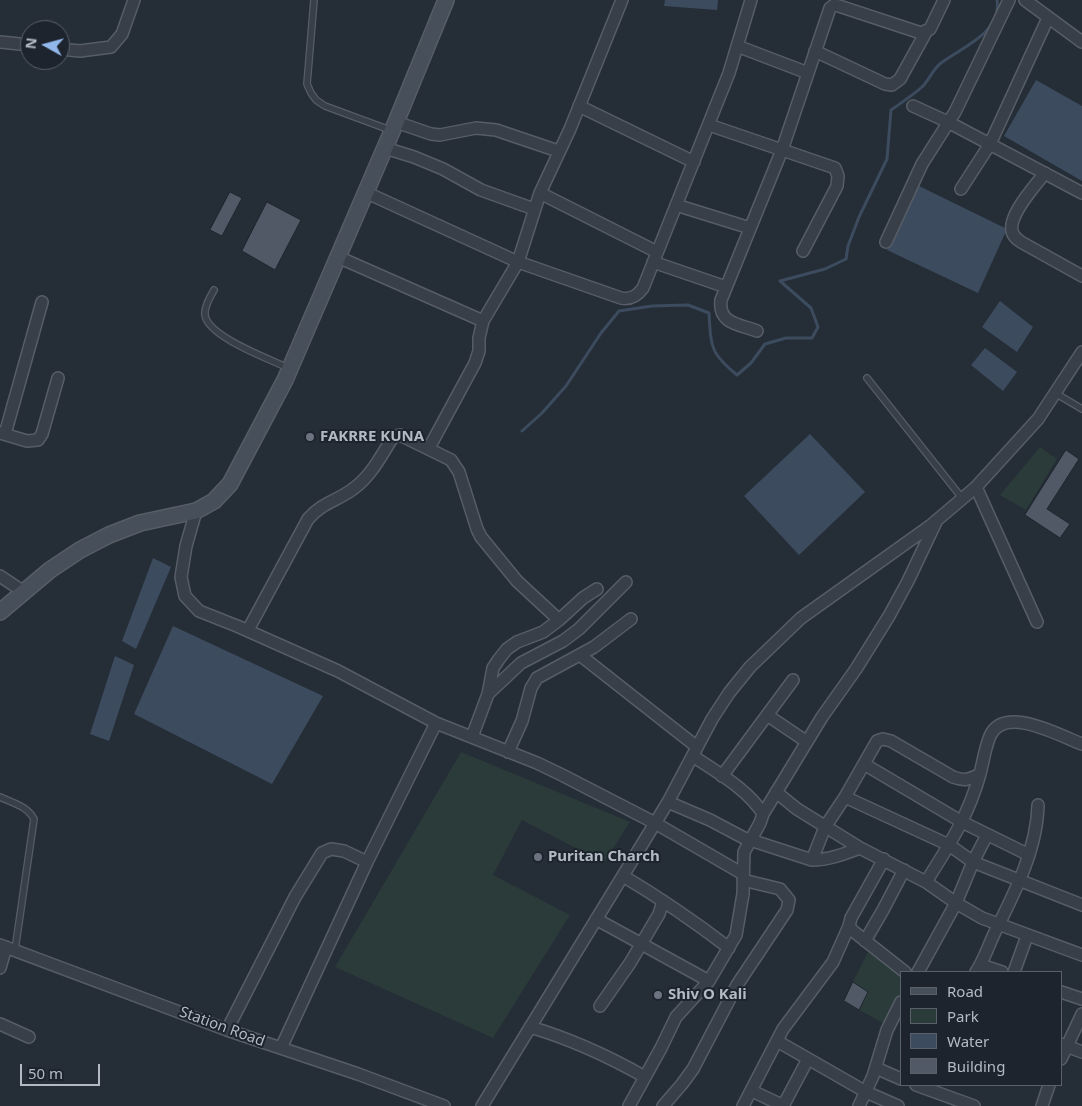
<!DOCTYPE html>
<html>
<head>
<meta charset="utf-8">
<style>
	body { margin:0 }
	#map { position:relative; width:1082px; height:1106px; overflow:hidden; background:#252d37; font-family:"Noto Sans",sans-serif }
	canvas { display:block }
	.legend { position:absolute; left:900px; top:971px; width:162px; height:115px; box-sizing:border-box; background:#1d242d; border:1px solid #596069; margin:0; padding:6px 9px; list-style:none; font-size:15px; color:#b3bac4 }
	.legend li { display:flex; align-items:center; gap:10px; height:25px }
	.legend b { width:25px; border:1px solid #596069 }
	.north { position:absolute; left:20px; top:20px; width:50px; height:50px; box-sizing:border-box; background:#1d242d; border:1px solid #596069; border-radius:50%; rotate:277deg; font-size:14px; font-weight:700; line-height:20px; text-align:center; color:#b3bac4 }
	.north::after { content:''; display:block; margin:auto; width:18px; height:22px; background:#92b7ea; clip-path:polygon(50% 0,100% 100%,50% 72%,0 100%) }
	.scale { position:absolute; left:20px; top:1064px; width:80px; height:22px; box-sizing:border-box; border:2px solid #b3bac4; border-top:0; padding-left:6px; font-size:15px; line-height:18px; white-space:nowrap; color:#b3bac4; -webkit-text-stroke:4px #1d242d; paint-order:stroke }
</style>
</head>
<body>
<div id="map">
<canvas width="1082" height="1106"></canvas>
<ul class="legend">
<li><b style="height:6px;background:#474f5a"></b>Road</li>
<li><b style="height:14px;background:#2a3b3a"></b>Park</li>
<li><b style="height:14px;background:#3c4c5e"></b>Water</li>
<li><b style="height:14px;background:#505965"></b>Building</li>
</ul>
<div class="north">N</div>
<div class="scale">50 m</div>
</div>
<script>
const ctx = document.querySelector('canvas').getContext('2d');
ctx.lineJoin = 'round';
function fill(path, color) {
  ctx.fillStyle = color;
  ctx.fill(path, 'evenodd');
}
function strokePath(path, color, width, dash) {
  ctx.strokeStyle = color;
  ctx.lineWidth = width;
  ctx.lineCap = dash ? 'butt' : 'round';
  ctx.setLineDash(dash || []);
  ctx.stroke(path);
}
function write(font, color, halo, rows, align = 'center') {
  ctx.font = font + ' "Noto Sans",sans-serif';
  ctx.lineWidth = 4;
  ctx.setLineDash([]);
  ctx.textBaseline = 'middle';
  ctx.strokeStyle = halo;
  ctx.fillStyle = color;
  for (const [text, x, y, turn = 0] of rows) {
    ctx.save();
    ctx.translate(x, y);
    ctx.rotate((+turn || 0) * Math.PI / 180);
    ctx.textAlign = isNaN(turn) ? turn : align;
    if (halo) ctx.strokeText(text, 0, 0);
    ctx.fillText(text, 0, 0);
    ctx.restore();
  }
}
const green = new Path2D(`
	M1040,447L1057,459L1026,510L1000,495Z
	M461,752L630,822L604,863L522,820L493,875L570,915L493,1038L335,967Z
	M868,952L901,975V994L883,1023L843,1001Z`);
const water = new Path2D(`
	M665,0H718L717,10L664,6Z
	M1036,80L1082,106V181L1004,136Z
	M919,186L1007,229L978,293L887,250Z
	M1000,301L1033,327L1017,352L982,327Z
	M985,348L1017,372L1003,391L971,365Z
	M810,434L865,492L799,555L744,496Z
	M153,558L171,567L136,649L122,641Z
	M173,626L323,696L272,784L134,714Z
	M115,656L134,665L109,741L90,734Z`);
const stream = new Path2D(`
	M522,431L542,413L566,386L601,333L619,311L652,306L688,305L709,313C711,347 710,353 737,375L751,363L765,344L786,338H812L818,327L811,308L780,281L825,269L846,259L848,246L859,217L887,159L891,110C901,103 913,95 922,87C929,80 933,69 941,63C962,47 1002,33 997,0`);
const building = new Path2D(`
	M230,192L242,198L222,236L210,230Z
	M267,202L301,220L275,270L242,251Z
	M1066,450L1079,459L1047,509L1070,524L1060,538L1025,515Z
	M853,982L868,992L859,1010L844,1001Z`);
const lane = new Path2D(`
	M314,0L307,84L311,93L316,100L325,106L390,130
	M214,290C210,297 204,307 205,315C208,337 270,359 288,368
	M867,378L962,498
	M1055,393L1082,409
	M0,797C13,803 27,806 34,819L15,950`);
const street = new Path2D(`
	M1025,0L1082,42
	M0,42L30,45
	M737,46L808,73
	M60,49L80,51L111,47L122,34L134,0
	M815,51L885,84L892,85L900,79L926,32
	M579,106L694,162
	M913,106L948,122L1082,193
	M396,122L431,134L440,135L476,128L496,130L558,151
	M709,125L835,168L838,176L837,186L803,251
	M385,148L414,157L443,169L481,190L534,209
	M1045,173C1035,186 1005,218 1013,234C1015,238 1018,240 1021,242L1082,276
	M961,189L990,144L1048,18
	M365,192L518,262L621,298C631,300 637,296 643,288L729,73L751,0
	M540,193L657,252
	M676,205L750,228
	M886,242L922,164L955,112L1009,0
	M338,257L483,321
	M653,262L726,287
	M757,331C739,324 718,324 721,300L782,150L830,8L834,5L839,6L921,33L930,29L944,0
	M0,433L27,441L38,440L42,434L58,378
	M5,434L42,302
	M429,448L475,363L479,351V338L483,321L518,262L540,193L570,129L622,0
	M976,487L1037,622
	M196,511L186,546L181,577L185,596L199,611L237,626L338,671L436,723L537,763L562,775L655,823L743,874
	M0,576L24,592
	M248,630L308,519C323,502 337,501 353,489C370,477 380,458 391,440L395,436L400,435L451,460L459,472L477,529L481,537L517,581L559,620
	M580,655L697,747
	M488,694L521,663L563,641L579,629L626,582
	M767,715L807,742
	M472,737L488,694L493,668L499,659L507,649L517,642L543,632L559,620L583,598L597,589
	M508,752L522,721L531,688L537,678L594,647L631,619
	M864,764L962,822L1029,855
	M722,776L793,680
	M776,792L797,809L860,848L926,882L956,903L982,918L1082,955
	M845,797L949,845L973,862L1082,905
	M668,802L710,820L744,838L812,860C829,860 844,854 860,848
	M763,814L822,717L856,669L889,616L908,581L936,522
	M884,859L851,918L849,926L853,931L905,972
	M812,860L825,827L845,797L877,741L883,739L891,741L953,777C964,781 969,780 980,774C983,762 985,748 990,736C1004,704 1060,736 1082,744
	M623,876C660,898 695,922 729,948
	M926,882C949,845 968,817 980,774
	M596,919L709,981
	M865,941L883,910L904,870
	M0,945L227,1030L358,1074L444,1106
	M981,965L1002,972
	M0,968L6,947
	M918,972L956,903L973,862L987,835
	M976,972C984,960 988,947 994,934C1014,894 1037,850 1038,805
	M1014,972L1027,936
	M1061,992L1082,999
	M600,1006L630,963L659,914L663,901
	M0,1024L29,1037
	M530,1027C571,1039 608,1056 645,1077
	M227,1030L295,897L322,853L331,849L344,851L367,862
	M777,1041L866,1092L898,1106
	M1061,1044L1082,1052
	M281,1048L367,862L436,723
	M1061,1059L1082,1014
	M876,1068L901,1079
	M916,1085L974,1106
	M752,1091L784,1106
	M482,1106L668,802L712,719L729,693L750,667L801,618L930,526L976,487L1038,419L1082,352
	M629,1106L661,1048L676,1017L709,981L736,935L743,894L744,852L760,823L763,814C748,789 716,772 693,756
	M663,1106L682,1084L693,1069L737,985L787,910L789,900L780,889L743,880
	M743,1106L783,1029L833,962L849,926
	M783,1106L808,1059
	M859,1106L873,1076L887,1030L901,1002
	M1042,1106L1049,1085`);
const secondary = new Path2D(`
	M0,612L50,570L80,550L109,535L140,523L196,511L214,501L230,484L285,380L396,122L446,0`);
const markers = [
	[310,437,5,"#6b7280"],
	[538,857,5,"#6b7280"],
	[658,995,5,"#6b7280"]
];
const poiNames = [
	["FAKRRE KUNA",320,437],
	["Puritan Charch",548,857],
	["Shiv O Kali",668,995]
];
const streetNames = [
	["Station Road",222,1027,20]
];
fill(green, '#2a3b3a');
fill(water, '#3c4c5e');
strokePath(stream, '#3c4c5e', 3);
fill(building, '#505965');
strokePath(building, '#1f262f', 1);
strokePath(lane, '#565d66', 8);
strokePath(street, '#565d66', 14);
strokePath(secondary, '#565d66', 18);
strokePath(lane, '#383f48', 5.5);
strokePath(street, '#383f48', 11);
strokePath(secondary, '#474f5a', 15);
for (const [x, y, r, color] of markers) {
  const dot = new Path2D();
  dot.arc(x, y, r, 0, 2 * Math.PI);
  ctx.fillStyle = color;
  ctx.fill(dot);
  strokePath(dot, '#1d242d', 2);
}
write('bold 15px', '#b3bac4', '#1d242d', poiNames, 'left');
write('15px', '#b3bac4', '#1d242d', streetNames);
</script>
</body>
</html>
